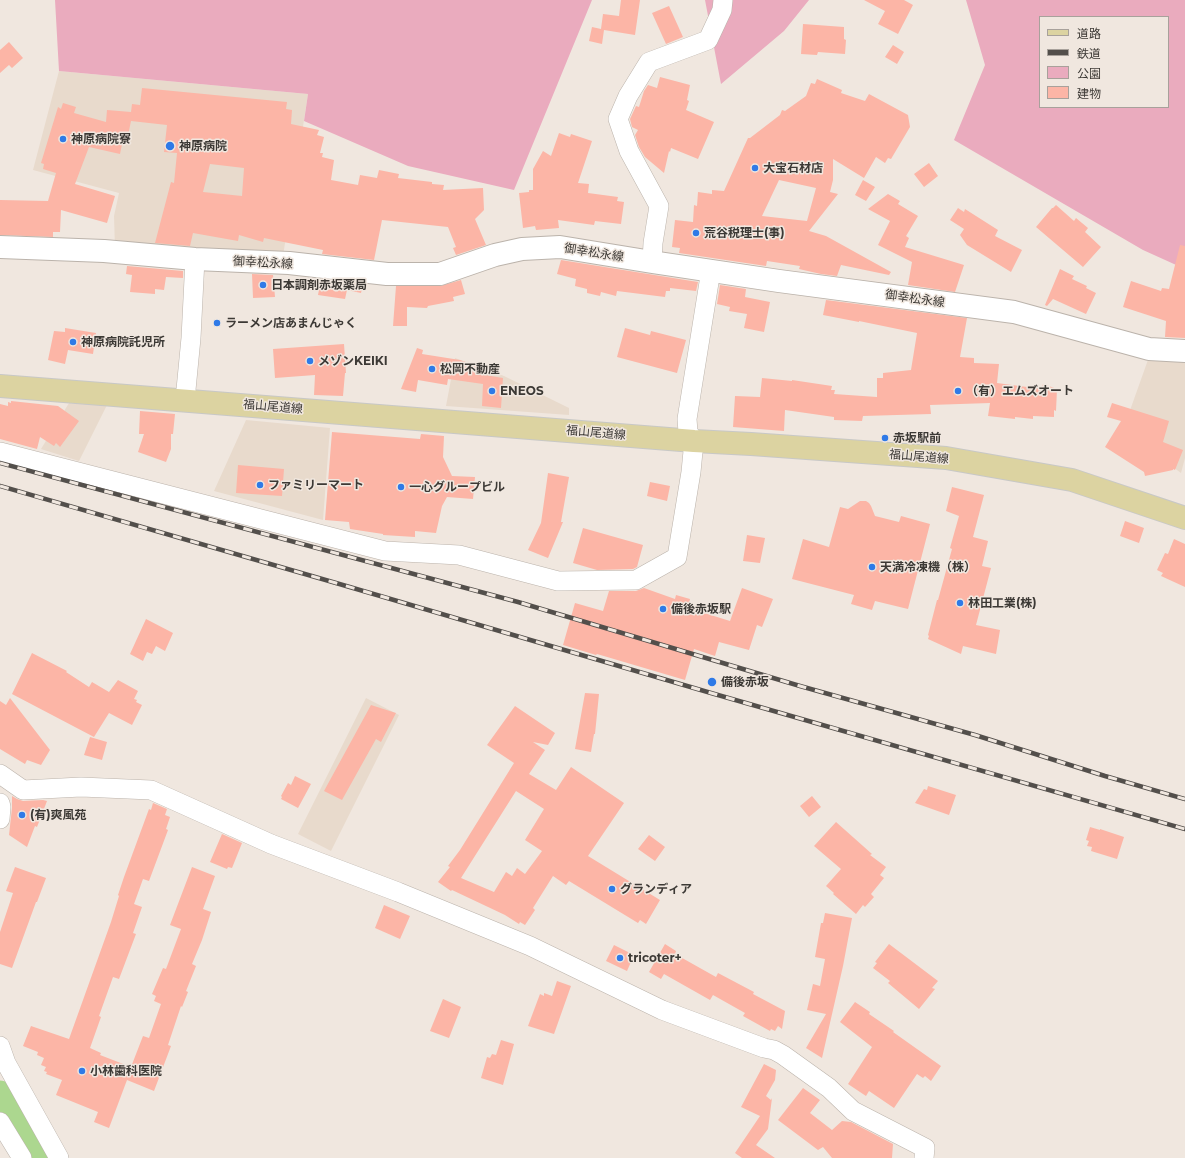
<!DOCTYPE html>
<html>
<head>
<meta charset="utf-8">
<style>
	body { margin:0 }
	#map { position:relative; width:1185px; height:1158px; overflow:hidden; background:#f0e7df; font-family:Montserrat,"Noto Sans JP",sans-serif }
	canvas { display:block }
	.legend { position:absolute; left:1039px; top:16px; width:130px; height:92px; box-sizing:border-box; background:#f0e7df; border:1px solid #a8a19b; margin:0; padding:5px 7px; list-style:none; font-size:12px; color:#3c3935 }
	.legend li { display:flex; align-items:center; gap:8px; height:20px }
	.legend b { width:20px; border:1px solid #a8a19b }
</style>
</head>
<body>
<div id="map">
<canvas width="1185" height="1158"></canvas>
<ul class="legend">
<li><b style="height:5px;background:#dcd3a1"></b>道路</li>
<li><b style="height:5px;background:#534f4b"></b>鉄道</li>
<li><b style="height:11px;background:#eaabbe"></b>公園</li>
<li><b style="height:11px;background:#fcb5a6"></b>建物</li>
</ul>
</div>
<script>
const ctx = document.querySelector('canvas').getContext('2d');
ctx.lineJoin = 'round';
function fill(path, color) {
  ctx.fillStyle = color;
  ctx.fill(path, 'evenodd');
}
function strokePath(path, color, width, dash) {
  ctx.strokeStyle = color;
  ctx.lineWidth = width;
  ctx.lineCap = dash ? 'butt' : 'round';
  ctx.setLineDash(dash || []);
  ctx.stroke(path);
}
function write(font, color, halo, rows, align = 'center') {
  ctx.font = font + ' Montserrat,"Noto Sans JP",sans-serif';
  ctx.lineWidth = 3;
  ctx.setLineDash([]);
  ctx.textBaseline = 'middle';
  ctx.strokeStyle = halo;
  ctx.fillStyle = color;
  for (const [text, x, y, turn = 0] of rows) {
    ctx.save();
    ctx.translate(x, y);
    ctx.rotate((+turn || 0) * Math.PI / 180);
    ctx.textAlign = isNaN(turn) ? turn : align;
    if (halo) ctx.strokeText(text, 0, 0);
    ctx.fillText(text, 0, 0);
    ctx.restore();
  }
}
const built = new Path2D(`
	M59,71L308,94L283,256L115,248L114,216L119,193L33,170Z
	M1149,357L1185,358V458L1181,473L1123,430Z
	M455,358L504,376L569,408V415L446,406Z
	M69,403L107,405L79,461L41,449Z
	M246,420L330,428L323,520L214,491Z
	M366,698L399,715L331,851L298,834Z`);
const green = new Path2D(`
	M55,0H592L514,190L408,166L304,121L308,94L59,71Z
	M705,0H809L784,31L721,84Z
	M966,0H1185V269L1143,250L954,140L985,65ZM1040,17H1168V107H1040Z`);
const river = new Path2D(`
	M0,1096L8,1111L39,1158`);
const building = new Path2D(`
	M621,0H640L635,35L604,30L602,44L589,41L592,27L601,29L603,14L619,16Z
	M864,0H904L913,5L898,34L878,24L885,11Z
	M669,6L683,37L666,44L652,13Z
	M803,24L844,27V39L846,40L845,54L818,52L817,55L801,54Z
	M9,42L23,58L12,68L9,65L0,73V50Z
	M893,45L904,52L897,64L885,57Z
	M660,77L690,85L687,100L689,101L686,110L714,122L698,159L671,148L670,152L669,151L664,173L645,157L639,147L635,135L638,130L632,127L630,119L636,106L639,107L644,91L648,85L657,88Z
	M817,79L842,90L841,93L865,101L869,94L908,115L910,127L891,159L888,158L885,163L876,157L864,178L833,159V180L830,192L838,194L809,231L826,236L891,272L889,275L841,265L837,276L821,274L799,269L800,266L767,261L766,266L679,253L680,248L672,247L675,220L693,222L694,205L697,206L698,192L712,194V190L724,191L748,138H750L780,115L782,110L785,111L806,96L811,83L815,84ZM779,180L816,188L807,221L762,216Z
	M142,88L287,102L286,109L292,110L291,124L319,130L317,135L324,137L320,153H323L322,157L334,160L331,180L358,185L360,175L377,178L379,170L399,174L398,178L432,182V184L444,185L443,190L483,188L484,210L475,219L486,245L456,255L453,248L456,247L448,227L382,220L374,260L322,254L323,250L264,238L263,242L239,235L238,241L193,233L190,246L155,243L171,182L174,183L177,153L164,152L167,125L131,121L126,145L122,144L120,154L89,147L75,184L115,196L107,223L61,210L60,232H53V237L0,235V200L48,201L56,173L43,169L44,164L41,163L58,107L61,109L63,103L76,107L74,113L106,122L107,110L131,112L132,104L140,105ZM210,164L244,168L242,196L203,192Z
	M559,133L570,137L571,134L592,141L578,183L589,184L588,193L618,197L617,201L624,202L621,224L595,221L594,225L558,220L559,228L536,230L535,226L523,228L519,193L529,192V190H533V169L543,151L551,156Z
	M929,163L938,176L924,187L914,174Z
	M863,180L875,187L866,201L855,195Z
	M888,194L900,201L898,204L918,216L906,236L909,238L905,247L964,265L955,292L908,285L912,262L878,245L890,221L868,209Z
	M1056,205L1074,221L1076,218L1088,228L1085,232L1101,247L1083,267L1036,227L1052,208H1053Z
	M958,208L964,212L965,209L998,230L995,236L1022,250L1011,272L967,245L960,235L964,229L950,220Z
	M1180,245L1185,246V338L1165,337L1166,321L1123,307L1131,281L1161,291L1162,288L1169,289Z
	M561,260L698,282L696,291L670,288V291H666L665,297L617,291L616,296L601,292L600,296L587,293V289L575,286L576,279L557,274Z
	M127,266L183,271V278L166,277L164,290L155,289V294L130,292L132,275L126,274Z
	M1060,269L1074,276L1072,279L1087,286L1086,288L1096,293L1086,314L1053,299L1047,306L1045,305Z
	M252,274L273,275L275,297L253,298Z
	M321,279L363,284L361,293L347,290L345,299L318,295Z
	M461,280L465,294L453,297L454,301L428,306L427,308L407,307V326H393L396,286H440Z
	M720,285L746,289L745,297L770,302L764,332L744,328L747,314L729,311L730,307L717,304Z
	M826,300L967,318L960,357L974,358V363L999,364L997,383L1042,389L1043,384L1057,389L1056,411L1054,410V417L1033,416V419L1015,417V419L988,416L990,403L930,405L931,414L863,416L862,421L834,420V417L785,410L784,431L733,427L735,396L760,397L762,378L792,381V380L832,386L831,390H835L834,394L877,397V378H883V373L911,370L917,333L859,321V322L823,315Z
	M65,328L96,333L93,354L68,350L65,364L48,360L54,331L65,332Z
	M625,328L650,335L651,331L686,340L677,373L617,357Z
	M344,344L346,373H345L343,396L314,395L315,375L275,378L273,349Z
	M417,348L423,350L422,354L460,360L485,369V375L503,378L501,408L482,406L483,384L448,379L447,385L418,380L416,392L401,389Z
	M11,401L58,406L79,421L60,447L56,443L54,446L40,437L37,449L0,439V404L8,406V402L11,403Z
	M1112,403L1169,421L1163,442L1183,450L1175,470L1173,469V470L1145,476L1144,472L1105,447L1121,421L1107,417Z
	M140,411L175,414L173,434H171V449L166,462L138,452L144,434H139Z
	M332,432L420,439L421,434L444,436L443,457L452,476L475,477L473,499L447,497L442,506L436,533L415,531V537L383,535V534L350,529L349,522L325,520Z
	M238,465L284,469L282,496L236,493Z
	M548,473L569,477L561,522H563L548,558L528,550L541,523Z
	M650,482L670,486L667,501L647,496Z
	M952,487L984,495L973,537L988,541L982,566L991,568L976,625L1000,630L996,654L963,646L961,654L928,639L929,636L928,635L937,600H938L952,549L950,548L959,516L946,511Z
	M860,501H866L869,503L871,506L875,516L899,522L901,516L930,524L908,609L875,601L872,610L851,604L854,595L792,579L803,539L829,547L840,507L848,509Z
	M1125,521L1144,528L1139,543L1120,536Z
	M583,528L643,545L637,567L633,569L597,570L573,563Z
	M747,535L765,538L760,563L743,561Z
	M1174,539L1185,544V587L1161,576L1163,573L1157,570L1165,553L1168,554Z
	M644,588L675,599L676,595L690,599L688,608L730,621L742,588L773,599L762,627L757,625L749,650L719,642L715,656L694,649L685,680L597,654L596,655L563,645L575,603L603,611L609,591H636Z
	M146,619L173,633L165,651L156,646L152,654L147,652L143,661L130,654Z
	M32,653L67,671L66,672L89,687L92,682L109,692L118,680L138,691L134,699L137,700L136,702L142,705L132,725L109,713L94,737L12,694Z
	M585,693L599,694L595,734H594L591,752L575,749Z
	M10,698L50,750L41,765L27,760L25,764L0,749V701L6,705Z
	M371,705L396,713L381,742L376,739L342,800L324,791Z
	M515,706L555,733L548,745L533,742L545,750L529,774L556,790L571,767L624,803L588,856L660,900L646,924L640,920L638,923L569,881L566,885L553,876L533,908L535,910L525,925L520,922L519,924L505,915L452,890L451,891L438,882L450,867L448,866L460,850L514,763L487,745ZM516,791L544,809L525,840L542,851L525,874L517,868L512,876L506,872L494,892L461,878Z
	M90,737L107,742L102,760L84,755Z
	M295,776L311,784L298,808L281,799L282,797L281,796L288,783L291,785Z
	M928,786L956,795L949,815L915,803L924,789L927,790Z
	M12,796L17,799L23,801L43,800L47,801L37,827L35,826L27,847L9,835L12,808Z
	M812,796L821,807L809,817L800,806Z
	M153,803L167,809L165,815L170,817L166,829L168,830L149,881L143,879L134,904L142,907L133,933L136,934L119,979L113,977L99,1016L101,1017L90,1048L101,1053L100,1055L131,1067L143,1036L149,1038L161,1004L154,1001L156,996L152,994L163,968L166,969L181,929L170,925L192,867L215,876L203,909L211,912L202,940L192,964L196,966L186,991L188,992L182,1007L181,1006L168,1045L171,1046L154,1091L127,1080L109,1128L94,1122L98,1112L56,1095L62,1080L46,1074L47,1072L44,1071L46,1067L41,1065L44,1058L37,1055L38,1052L23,1046L31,1026L69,1039L111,922L119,896L118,895L124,877L149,809L151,810Z
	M836,822L872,854L870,855L886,867L880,875L884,878L871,894L874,897L865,907L863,905L856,914L833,894L834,893L826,886L841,869L814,846Z
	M1090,827L1100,830V829L1124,837L1117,859L1091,851L1092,847L1087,846L1089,841L1086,840Z
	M222,834L242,843L232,868L228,867L227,869L210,862Z
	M649,835L665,847L655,861L638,849Z
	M15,867L46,878L37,902H36L12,968L0,964V932L13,893L6,891Z
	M384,905L410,916L400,939L375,928Z
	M825,913L852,918L843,966L822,1058L806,1048L826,1014L807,1010L813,984L820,986L825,959L815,957L821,923H823Z
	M665,944L676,951L675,954L716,977L718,973L754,992L753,994L785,1011L782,1029L778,1026L775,1031L771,1029L770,1031L743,1016L745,1013L713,995L710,1000L664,974L661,979L649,972Z
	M889,944L938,981L932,988L935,989L919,1009L888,983L890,981L873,968L877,963L875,962Z
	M614,945L634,955L627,971L606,961Z
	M557,981L571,986L554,1034L528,1026L540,994L544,996V993L552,996Z
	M443,999L461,1007L449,1038L430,1031Z
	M855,1002L870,1012L869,1014L894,1031L893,1032L941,1066L931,1081L925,1076L923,1078L917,1074L894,1108L869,1091L866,1096L848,1084L872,1047L840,1022Z
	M501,1040L514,1044L503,1085L481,1078L487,1057L490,1058L492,1054L496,1055Z
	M764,1064L776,1070L775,1080L766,1096L771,1100L772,1098L768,1129L756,1145L775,1158H742L735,1153L760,1116L741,1107Z
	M803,1088L820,1100L810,1113L832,1130L842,1121L851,1122L893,1144L892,1158H832L823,1147L818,1150L778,1120Z`);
const minor = new Path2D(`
	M652,262L653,243L659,206L629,151L618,119L628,96L649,62L708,40L722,10L723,0
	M185,400L191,338L195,259
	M0,452L385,551L459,555L558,581L636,580L677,557L691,472L694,441L688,432L687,419L711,270
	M0,774L23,790L81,787L151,790L271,844L398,892L530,946L662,1010L764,1048L774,1050L783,1055L829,1088L853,1111L925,1148L924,1158
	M0,803L1,807L0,819
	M0,1046L6,1063L59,1158
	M0,1122L22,1158`);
const secondary = new Path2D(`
	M0,247L104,251L195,259L289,263L387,274H440L495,255L522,249L560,247L652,262L779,281L1014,312L1149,349L1185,351`);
const primary = new Path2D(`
	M0,386L694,441L751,444L946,458L1072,480L1185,518`);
const rail = new Path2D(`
	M0,463L518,602L800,686L975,735L1105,776L1185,799
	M0,486L336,583L711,693L1185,829`);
const markers = [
	[63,139,4,"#2f7ae7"],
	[170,146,5,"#2f7ae7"],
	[755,168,4,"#2f7ae7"],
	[696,233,4,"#2f7ae7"],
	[263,285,4,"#2f7ae7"],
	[217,323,4,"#2f7ae7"],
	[73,342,4,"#2f7ae7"],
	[310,361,4,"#2f7ae7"],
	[432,369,4,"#2f7ae7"],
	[492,391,4,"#2f7ae7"],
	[958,391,4,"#2f7ae7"],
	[885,438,4,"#2f7ae7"],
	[260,485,4,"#2f7ae7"],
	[401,487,4,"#2f7ae7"],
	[872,567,4,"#2f7ae7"],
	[960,603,4,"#2f7ae7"],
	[663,609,4,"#2f7ae7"],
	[712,682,5,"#2f7ae7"],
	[22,815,4,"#2f7ae7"],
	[612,889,4,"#2f7ae7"],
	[620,958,4,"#2f7ae7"],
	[82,1071,4,"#2f7ae7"]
];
const poiNames = [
	["神原病院寮",71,139],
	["神原病院",179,146],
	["大宝石材店",763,168],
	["荒谷税理士(事)",704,233],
	["日本調剤赤坂薬局",271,285],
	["ラーメン店あまんじゃく",225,323],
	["神原病院託児所",81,342],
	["メゾンKEIKI",318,361],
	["松岡不動産",440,369],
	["ENEOS",500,391],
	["（有）エムズオート",966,391],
	["赤坂駅前",893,438],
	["ファミリーマート",268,485],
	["一心グループビル",409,487],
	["天満冷凍機（株）",880,567],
	["林田工業(株)",968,603],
	["備後赤坂駅",671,609],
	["備後赤坂",721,682],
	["(有)爽風苑",30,815],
	["グランディア",620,889],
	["tricoter+",628,958],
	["小林歯科医院",90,1071]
];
const streetNames = [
	["御幸松永線",594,253,9],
	["御幸松永線",263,263,3],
	["御幸松永線",915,299,8],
	["福山尾道線",273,407,5],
	["福山尾道線",596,433,5],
	["福山尾道線",919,457,5]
];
fill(built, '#e8dacc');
fill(green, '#eaabbe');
strokePath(river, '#acd78f', 31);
fill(building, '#fcb5a6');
strokePath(minor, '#bbb3ab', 20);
strokePath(secondary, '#bbb3ab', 24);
strokePath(primary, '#c8c8c6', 24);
strokePath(minor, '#fff', 19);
strokePath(secondary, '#fff', 22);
strokePath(primary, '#dcd3a1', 22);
strokePath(rail, '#534f4b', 4.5);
strokePath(rail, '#f0e7df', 3, [9]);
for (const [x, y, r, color] of markers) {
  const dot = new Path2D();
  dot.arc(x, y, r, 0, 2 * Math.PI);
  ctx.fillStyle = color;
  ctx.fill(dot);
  strokePath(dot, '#f0e7df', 1.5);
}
write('bold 12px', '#3c3935', '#f0e7df', poiNames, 'left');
write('12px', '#3c3935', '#f0e7df', streetNames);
</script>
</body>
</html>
